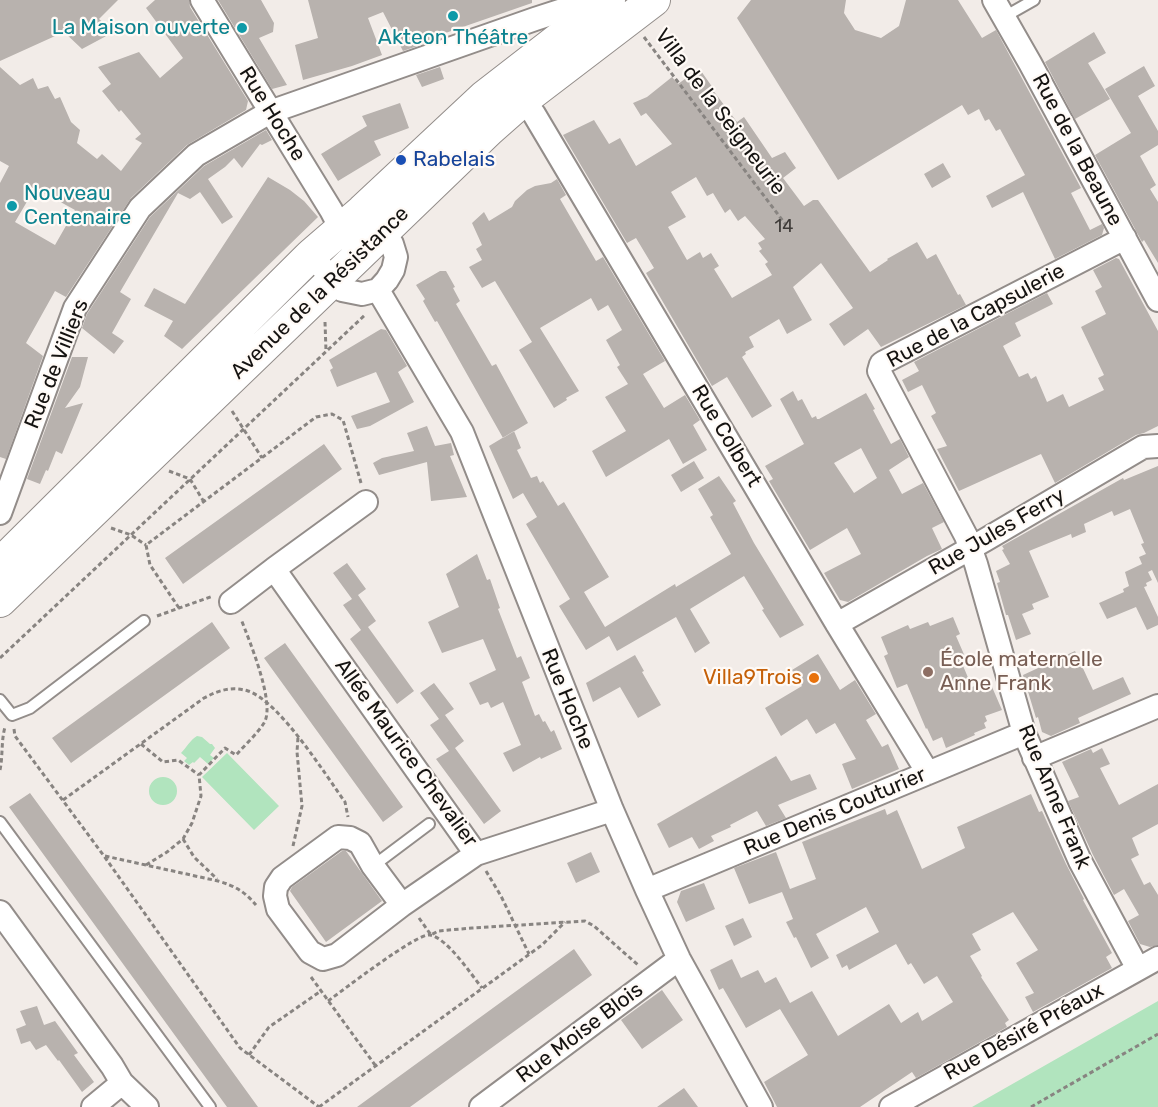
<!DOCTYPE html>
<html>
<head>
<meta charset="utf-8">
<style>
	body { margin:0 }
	canvas { display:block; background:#f2ece8 }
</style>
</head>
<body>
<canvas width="1158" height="1107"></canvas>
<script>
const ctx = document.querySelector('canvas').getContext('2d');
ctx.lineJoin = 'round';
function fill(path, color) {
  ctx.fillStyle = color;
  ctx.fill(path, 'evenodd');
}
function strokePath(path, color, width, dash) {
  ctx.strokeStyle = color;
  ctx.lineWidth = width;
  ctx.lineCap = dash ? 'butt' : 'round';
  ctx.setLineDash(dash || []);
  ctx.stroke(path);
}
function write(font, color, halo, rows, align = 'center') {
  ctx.font = font + ' Rubik,sans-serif';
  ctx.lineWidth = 4.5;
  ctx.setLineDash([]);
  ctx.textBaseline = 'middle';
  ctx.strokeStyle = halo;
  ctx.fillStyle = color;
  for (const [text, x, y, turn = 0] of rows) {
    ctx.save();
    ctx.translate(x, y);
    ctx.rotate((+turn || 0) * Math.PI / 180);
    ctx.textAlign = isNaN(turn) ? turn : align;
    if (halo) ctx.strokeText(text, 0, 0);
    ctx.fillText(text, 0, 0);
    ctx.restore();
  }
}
const green = new Path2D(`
	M197,736L202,737L210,744H212L215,748L210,755L214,758L208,764L200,757L194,763L193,762L189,765L184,761L187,758L181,753C186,748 191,739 197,736Z
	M227,753L279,806L254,830L202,777Z
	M149 791a14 14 0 1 1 28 0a14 14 0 1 1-28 0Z
	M1158,1001V1107H972Z`);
const building = new Path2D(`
	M0,0H118L99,19L107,26L105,29L110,34L82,49L64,32L0,61Z
	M155,0H189L190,7L248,101L246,110L187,145L131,198L66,297L55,291L26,343L43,356L6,459L0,457V183L9,166L0,161V67L20,85L33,78L38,89L48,86L55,99L60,97L71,122L80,130L77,143L97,159L102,154L121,171L142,143L135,139L141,134L121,110L119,112L102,91L111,84L98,67L139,52L160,78L183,58L146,8ZM35,188L75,210L55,245L15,222Z
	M218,0H261L274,23L273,32L259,38L287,85L272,89Z
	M308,0H532V3L431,38L432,41L403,51L383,12L368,18L382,55L352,66L303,80L295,45L318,38Z
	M751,0H846L844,13L855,30L881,38L899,26L906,0H958L982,38L996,30L1081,188L1071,193L1090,230L1102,224L1104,228L1102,235L1055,259L1023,192L992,208L986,196L1025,175L1000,129L996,131L989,119L985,121L979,109L968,115L962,105L838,180L737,18Z
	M1094,32L1106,53L1088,63L1110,99L1075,119L1045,62Z
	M1144,66L1155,86L1138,96L1158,131V145L1140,156L1156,185L1150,189L1158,202V263L1144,240L1142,242L1095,155L1131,133L1105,89Z
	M440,67L444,79L422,87L416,75Z
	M701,71L713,88L712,89L737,122L744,117L772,158L785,152L796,168L783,178L804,206L813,200H818L870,272L888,260L887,259L917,242L927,259L936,254L958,295L960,294L966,305L881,347L868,329L844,346L829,324L853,308L821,263L793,287L812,320L787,334L779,319L749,337L754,347L745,352L746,354L742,357L772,406L752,418L727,377L712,386L646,273L654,268L636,238L627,243L563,135L594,120L609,144L620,138L636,166L672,144L646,113L641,116L633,103L647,97L672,77L678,84L689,76L691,79ZM696,177L707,196L713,193L725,213L730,209L738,221L745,216L765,239L758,243L762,249L759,251L768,262L765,264L772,275L732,298L714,269L719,266L711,253L703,258L700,252L687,260L668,227L686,217L671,192Z
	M400,103L409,128L374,141L381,155L338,181L321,154L367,126L362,116Z
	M266,130L272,140L262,145L260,144L242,168L234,158L225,167L208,179L233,217L222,224L200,192L190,199L178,193L120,292L131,299L112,333L124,341L114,354L82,328L87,314L150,217L204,166Z
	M943,163L951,177L932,188L924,174Z
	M268,177L290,190L304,201L318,217L182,349L164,336L173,321L144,306L154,288L185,304Z
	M557,179L566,195L560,199L596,261L603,257L665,361L643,374L664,408L685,395L700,420L693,425L707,450L683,464L669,439L606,477L592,451L626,431L605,397L628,384L617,367L620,365L606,340L622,330L608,305L598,311L591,298L540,328L579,391L566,398L567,400L554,408L519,350L532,342L495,281L482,288L469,267L482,260L476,249L482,245L472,223L484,212L489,221L512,207L515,201L527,190L535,186L551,183Z
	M1116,258L1119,259L1158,331V426L1144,433L1136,435L1055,483L1041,454L959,491L937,449L947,446L931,416L936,413L922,385L908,392L902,380L919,371L914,362L1047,293L1053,304L1015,323L1021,336L1003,346L1019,377L1028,373L1031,379L1036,376L1047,402L1063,394L1069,407L1104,390L1098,378L1104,375L1081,327L1106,314L1095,291L1102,287L1093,270Z
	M440,271H446L455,287L453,288L460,301L456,304L492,366L496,364L528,423L503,438L437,321L435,322L423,301L425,299L416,285Z
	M381,329L386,330L407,366L398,372L414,402L370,426L357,429L351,416L390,402L376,372L337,387L330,370L333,368L329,360Z
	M72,357H88L80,387L65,408L83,403L62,454L56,451L48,471L46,470L40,484L27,479Z
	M793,391L798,401L802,399L812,418L816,416L817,419H819L866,393L875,409L873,410L891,444L900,439L909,457L889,470L902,494L923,483L944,522L932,528L942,549L927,556L848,602L840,600L824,573L861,554L847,528L810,550L769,481L773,479L765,466L804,444L780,399ZM861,448L877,478L854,493L834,463Z
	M427,426L435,446L451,443L454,455L450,456L467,497L431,501L427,462L379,475L373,463L382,458L414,451L407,433Z
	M514,431L521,448L517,450L531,478L537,476L540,483L543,481L558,506L564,502L609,577L584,592L605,627L675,584L676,587L731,554L710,517L713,515L698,489L719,476L736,501L733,503L754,543L804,625L780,638L762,610L764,609L744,576L690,609L710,643L695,653L676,617L617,651L609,636L586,650L559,606L570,599L526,524L537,517L523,493L513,499L489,446Z
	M324,444L342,469L183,584L165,558Z
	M694,461L704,478L681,492L671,475Z
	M1158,466V583L1152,570L1148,572L1152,580L1146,583L1147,586L1144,587L1158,617V625L1147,630L1136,607L1107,619L1099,603L1124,592L1123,589L1129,586L1125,572L1142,564L1139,557L1146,554L1141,544L1144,543L1130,509L1114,516L1112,511L1084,524L1086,532L1072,538L1071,534L1029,551L1049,597L1032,604L1034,609L1022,614L1031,634L1016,640L1008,615H1006L997,583L1000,582L996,571L1010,564L1002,550L1004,549L1002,546L1123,478L1124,480Z
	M477,554L487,580L490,579L500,608L498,609L517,658L521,656L530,678L522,682L535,716L539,714L543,722L545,721L551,732L554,730L562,749L541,759L540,757L513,772L503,753L521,745L503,702L491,708L488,702L480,705L469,683L496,670L483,639L442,653L428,622L459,607L446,574Z
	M347,563L366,589L358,595L376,621L368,627L414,691L397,704L350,639L361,630L343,605L352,599L333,573Z
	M953,617L960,634L956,636L966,659L961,661L972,687L989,680L1002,710L985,716L987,721L984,723L986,728L974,733L975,735L946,748L942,737L933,741L927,728L926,729L907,684L897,688L884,656L888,654L881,637L908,625L910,629L928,622L930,626Z
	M212,622L230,648L71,763L52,738Z
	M285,643L403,807L383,822L264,658Z
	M1075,651L1093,690L1123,677L1131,694L1078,718L1080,723L1051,736L1042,732L1038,717L1036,718L1023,675Z
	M818,654L840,690L855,680L876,714L866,720L882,747L888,744L899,769L852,789L842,764L856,759L835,723L816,734L807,719L781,736L765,708L802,686L792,670Z
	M635,655L644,671L642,672L661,705L638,718L620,687L593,702L586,683Z
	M434,683L454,709L445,715L464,741L455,748L501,811L484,824L436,759L449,751L430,725L439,719L420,693Z
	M1102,748L1110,764L1100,768L1119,805L1158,784V824L1132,838L1139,855L1131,859L1144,885L1150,882L1158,895V945L1150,947L1140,944L1128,921L1139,915L1124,889L1114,895L1093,855L1068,801L1079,797L1062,762L1091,749L1093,753Z
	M776,756L791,781L810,774L817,789L778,805L786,818L766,826L757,811L730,825L731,827L711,836L714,841L699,849L692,837L669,848L657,824Z
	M30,793L112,905L258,1107H227L9,807Z
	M1031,794L1039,812L1042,811L1066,864L1084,899L1083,900L1112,953L1106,957L1112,968L1033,1012L1025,997L1034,993L1016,963L1038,950L1013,912L972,934L981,950L970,956L982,976L981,977L1009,1020L1005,1023L1007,1027L916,1078L912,1072L860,1107H777L764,1082L808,1055L780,1009L746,1028L723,988L719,990L710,970L732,959L741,978L758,970L765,983L776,977L790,1003L812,991L838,1036L889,1004L901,1023L918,1012L922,1021L953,1002L937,976L924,984L911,963L908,965L896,944L849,970L847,965L842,968L836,955L879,932L866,907L816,934L829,958L811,968L796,937L794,938L786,922L793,919L782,892L749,904L734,868L776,852L790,889L816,879L802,842L885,809L887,815L897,810L922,869L965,848L957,827Z
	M342,851H346L382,901L326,942L290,891L292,887Z
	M591,852L600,872L576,883L567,863Z
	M704,883L715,909L686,922L677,902L681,891Z
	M743,918L752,937L734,946L725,926Z
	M574,949L592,975L410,1107H357Z
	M662,990L683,1020L642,1049L621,1020Z
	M37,1006L44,1025L55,1021L78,1053L74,1055L94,1082L82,1092L59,1060L58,1061L46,1045L36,1050L30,1041L21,1044L16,1029L26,1025L20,1011Z
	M684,1088L698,1107H657Z`);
const path = new Path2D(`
	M644,37L786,225
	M325,322L326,351
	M232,411L262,458
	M169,471L190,479L204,502
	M111,528L131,535L146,545
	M179,608L150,565L146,545L316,417L332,414L343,420L361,483
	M157,616L213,596
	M0,658L366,314
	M14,729L15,736L104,856L240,1048L319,1107
	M141,744L163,762L178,760L199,775
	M0,770C3,756 1,741 5,727
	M63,800L204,698C219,690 232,686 248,691C280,702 325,774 345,802L348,817
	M183,839L194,857L217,879
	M293,846L302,806L297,752L298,737
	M105,856L218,881C235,886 244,891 256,905
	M146,865L167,852L183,839L192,823L201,796L199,775L225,748L236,755C245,745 257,734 264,723C276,704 249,640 241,619
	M486,871L501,896L529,954
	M419,918L431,935L438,931L472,928L585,921L594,926L638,965
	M311,977L375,1065
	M328,1001C342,991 418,932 430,935C447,938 471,974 482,988
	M249,1055L269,1027L321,991
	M319,1107L542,945L565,922
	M1031,1107L1158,1034`);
const lane = new Path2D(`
	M1004,17L1034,0
	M0,700L12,715L30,708L144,621
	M0,822L210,1107
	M373,866L429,824`);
const street = new Path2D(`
	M202,0L331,210L341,229
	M994,0L1030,63L1158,300
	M523,100L534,114L837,624L928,773
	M1125,238L884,362L881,364L879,371L966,536L976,564L1024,733L1080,861L1138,969
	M311,255L342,290L362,294L378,290L387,280L393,270L396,257L392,244L373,223
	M378,290L462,432L612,810L647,890L679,959L761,1107
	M0,513L75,308L140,208L196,155L270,112L535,19L584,3L596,9
	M274,569L366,502
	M231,602L274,569L476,854L612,810
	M837,624L985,540L1143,447L1158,446
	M1034,758L1158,706
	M647,890L1024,733
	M402,905L373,866L360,843L350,838L338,837L282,878L276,887L275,896L278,909L310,952L323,959L337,955L402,905L476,854
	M0,912L112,1066L122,1083L147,1107
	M93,1107L122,1083
	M481,1107L679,959
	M891,1107L1158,958`);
const secondary = new Path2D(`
	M0,564L311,255L362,211L484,97L609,0
	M0,601L489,130L523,100L654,0`);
const markers = [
	[453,16,6,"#0f9aa8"],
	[242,28,6,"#0f9aa8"],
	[401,160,6,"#1a4fb4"],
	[12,206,6,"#0f9aa8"],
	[928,672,6,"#8d6e63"],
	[814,678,6,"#e8710a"]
];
const numberNames = [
	["14",784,227]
];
const cultureNames = [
	["La Maison ouverte",230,28],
	["Akteon Théâtre",453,38,"center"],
	["Nouveau",24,194,"left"],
	["Centenaire",24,218,"left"]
];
const streetNames = [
	["Villa de la Seigneurie",720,112,53],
	["Rue Hoche",272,114,58],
	["Rue de la Beaune",1077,150,62],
	["Avenue de la Résistance",320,293,-44],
	["Rue de la Capsulerie",976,316,-28],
	["Rue de Villiers",57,364,-68],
	["Rue Colbert",726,436,59],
	["Rue Jules Ferry",997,532,-30],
	["Rue Hoche",567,699,68],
	["Allée Maurice Chevalier",406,753,54],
	["Rue Anne Frank",1054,797,67],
	["Rue Denis Couturier",835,812,-23],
	["Rue Désiré Préaux",1024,1032,-29],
	["Rue Moise Blois",580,1033,-37]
];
const transitNames = [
	["Rabelais",413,160]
];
const educationNames = [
	["École maternelle",940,660],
	["Anne Frank",940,684]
];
const foodNames = [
	["Villa9Trois",802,678]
];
fill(green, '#b1e4be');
fill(building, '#b8b2ae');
strokePath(lane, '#938d8a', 14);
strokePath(street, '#938d8a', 26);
strokePath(secondary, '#938d8a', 34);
strokePath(path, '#888481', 3, [4.5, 3]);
strokePath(lane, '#fff', 10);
strokePath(street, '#fff', 22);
strokePath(secondary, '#fff', 32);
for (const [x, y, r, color] of markers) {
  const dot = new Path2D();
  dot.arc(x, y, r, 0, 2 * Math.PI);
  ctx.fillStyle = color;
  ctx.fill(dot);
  strokePath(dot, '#fffaf6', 2);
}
write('18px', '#3e3b38', null, numberNames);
write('21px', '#0d838f', '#fffaf6', cultureNames, 'right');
write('21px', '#151311', '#fffaf6', streetNames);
write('21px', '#164399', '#fffaf6', transitNames, 'left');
write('21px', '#785e54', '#fffaf6', educationNames, 'left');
write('21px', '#c56008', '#fffaf6', foodNames, 'right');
</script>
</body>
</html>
